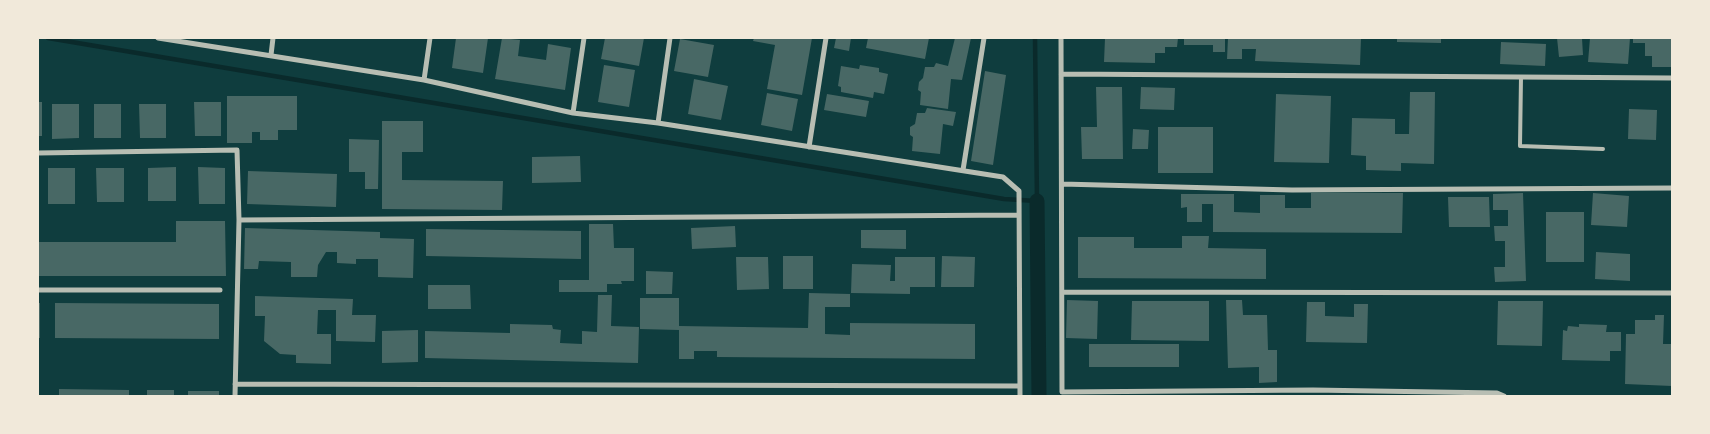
<!DOCTYPE html>
<html>
<head>
<meta charset="utf-8">
<style>
	body { margin:0 }
	#map { position:relative; width:1710px; height:434px; overflow:hidden; background:#0f3d3e; font-family:"PT Sans",sans-serif }
	canvas { display:block }
	.frame { position:absolute; inset:0; border:39px solid #f1e9da; pointer-events:none }
</style>
</head>
<body>
<div id="map">
<canvas width="1710" height="434"></canvas>
<div class="frame"></div>
</div>
<script>
const ctx = document.querySelector('canvas').getContext('2d');
ctx.lineJoin = 'round';
function strokePath(path, color, width, dash) {
  ctx.strokeStyle = color;
  ctx.lineWidth = width;
  ctx.lineCap = dash ? 'butt' : 'round';
  ctx.setLineDash(dash || []);
  ctx.stroke(path);
}
function fill(path, color) {
  ctx.fillStyle = color;
  ctx.fill(path, 'evenodd');
}
const stream = new Path2D(`
	M48,38L1004,199L1037,201L1035,38`);
const canal = new Path2D(`
	M1037,201L1039,396`);
const building = new Path2D(`
	M456,38H488L483,73L452,68Z
	M502,38L520,40L518,56L546,60L548,44L571,48L565,90L495,79Z
	M605,38H644L639,66L601,59Z
	M754,38H812L802,95L767,89L775,45L753,41Z
	M836,38H851L849,51L834,48Z
	M868,38H929L925,59L866,48Z
	M955,38H971L962,80L951,79L948,109L920,105L921,92L918,90L919,82L923,78L925,67H934L936,63L948,66Z
	M1105,38H1178L1177,47H1165V53H1155V63L1104,62Z
	M1184,38H1225V52H1213V45H1184Z
	M1228,38H1361L1360,65L1255,61L1256,49H1242V59H1227Z
	M1397,38H1441V43L1397,42Z
	M1557,38H1582L1583,55L1559,57Z
	M1590,38H1630L1628,64L1588,62Z
	M1633,38H1672V67H1652V56H1645V43H1633Z
	M680,39L714,45L708,77L674,71Z
	M1501,42L1546,44L1545,66L1500,64Z
	M604,65L635,70L629,107L598,102Z
	M860,65L879,68V72L888,74L884,94L874,92L873,98L841,92V87L838,86L841,66L859,69Z
	M985,71L1006,75L993,165L971,161Z
	M694,79L728,86L721,120L688,114Z
	M1096,87H1122L1123,159H1082L1081,127H1097Z
	M1141,87L1175,88L1174,110L1140,109Z
	M1410,92H1435L1434,164L1401,163V171L1366,170V156L1351,155L1352,118L1395,119V134H1409Z
	M767,93L798,99L792,131L761,125Z
	M827,94L869,101L866,117L824,110Z
	M1276,94L1331,96L1329,163L1274,162Z
	M227,96H297V130H278V140H260V132H252V143H227Z
	M38,102H42V136H38Z
	M194,102H221V136H195Z
	M52,104H79V138L52,139Z
	M94,104H121V138H94Z
	M139,104H166V138H140Z
	M927,108L956,112L953,126L943,124L940,154L912,151L913,137L910,135V127L915,124L917,113H925Z
	M1629,109L1657,110L1656,140L1628,139Z
	M382,121H423V152H402V180L503,181L502,210L382,209Z
	M1158,127H1213V173H1158Z
	M1133,129L1149,130L1148,149H1132Z
	M349,139L379,140L378,189H365V172H349Z
	M580,156L581,182L532,183V157Z
	M176,167V201H148V168Z
	M198,167L225,168V204H199Z
	M48,168H75V204H48Z
	M96,168H124V202H97Z
	M248,171L337,174L336,207L247,204Z
	M1311,193H1403L1402,233L1213,232V204H1202V222H1187V207L1181,208V194H1234V212L1260,213V195H1285V208H1311Z
	M1523,193L1526,281L1495,282L1494,267H1505V241H1495L1494,226H1508V210H1493V194Z
	M1593,193L1629,196L1627,227L1591,225Z
	M1448,197H1489L1490,227H1449Z
	M1546,212H1584V262H1546Z
	M176,221H225L226,276H38V242H176Z
	M589,224H613L614,248H634V281H621L622,284H607V292H559V280H589Z
	M735,226L736,247L692,249L691,228Z
	M245,228L380,232V238L414,239L413,278L378,277V259H356V264L337,263V252H326L318,265L317,277H291V262L259,261L258,269H244Z
	M426,229L581,231V259L426,256Z
	M861,230H906V249L861,248Z
	M1182,236H1209L1208,248L1266,249V279L1078,278V237H1134V248H1182Z
	M1596,252L1630,254V281L1595,279Z
	M783,256H813V289H783Z
	M942,256L975,257L974,287H941Z
	M736,257H768L769,289L737,290Z
	M895,257H935V287H910V294L851,293L852,264L891,265L890,281H895Z
	M646,271L673,272L672,294H646Z
	M428,285H470L471,309H428Z
	M809,293L850,294V307H825V334L850,335V323L975,324V359L717,357V351H694V359H679V330L640,329V298H679V326L808,328Z
	M598,295H612L611,326L639,327L638,363L425,358V331L510,333V324L552,325L553,329L561,330L560,343L582,344V331L597,332Z
	M255,296L353,299L352,315H376L375,342L336,341V310H318L317,334H331V364L296,363V355L280,354L264,341L265,316H255Z
	M1067,300L1098,301L1097,339L1066,338Z
	M1226,300H1242L1243,315H1267L1268,350H1277V382L1259,383V367L1228,368Z
	M1132,301H1209V341L1131,340Z
	M1498,301H1543L1542,346L1497,345Z
	M1307,302H1325V316L1354,317V304H1368L1367,343L1306,342Z
	M38,303H40V338H38Z
	M55,303L219,304V339L55,338Z
	M1655,315H1664L1663,344H1672V386L1625,384L1626,334H1635V320H1655Z
	M1579,324L1607,325L1606,332H1621V351H1610V361L1562,360L1563,330L1567,331L1568,326L1579,327Z
	M418,330V362L382,363V331Z
	M1089,344H1179V367H1089Z
	M59,389L129,390V396H59Z
	M147,390H174V396H147Z
	M188,391H219V396H188Z`);
const service = new Path2D(`
	M1521,77L1520,146L1603,149`);
const minor = new Path2D(`
	M158,38L424,80L573,113L658,123L1003,177L1019,191L1020,396
	M1061,38L1062,392L1313,390L1497,393L1504,396
	M271,55L273,38
	M1061,74L1672,78
	M424,80L430,38
	M573,113L584,38
	M658,123L670,38
	M809,147L826,38
	M38,153L237,150L239,220L235,396
	M963,170L984,38
	M1062,184L1292,190L1672,188
	M239,220L1019,215
	M38,290H220
	M1062,292L1672,293
	M235,384L1020,386`);
strokePath(stream, '#0a2a2b', 4.5);
strokePath(canal, '#0a2a2b', 15);
fill(building, '#486865');
strokePath(service, '#b8beb3', 4);
strokePath(minor, '#b8beb3', 5);
</script>
</body>
</html>
